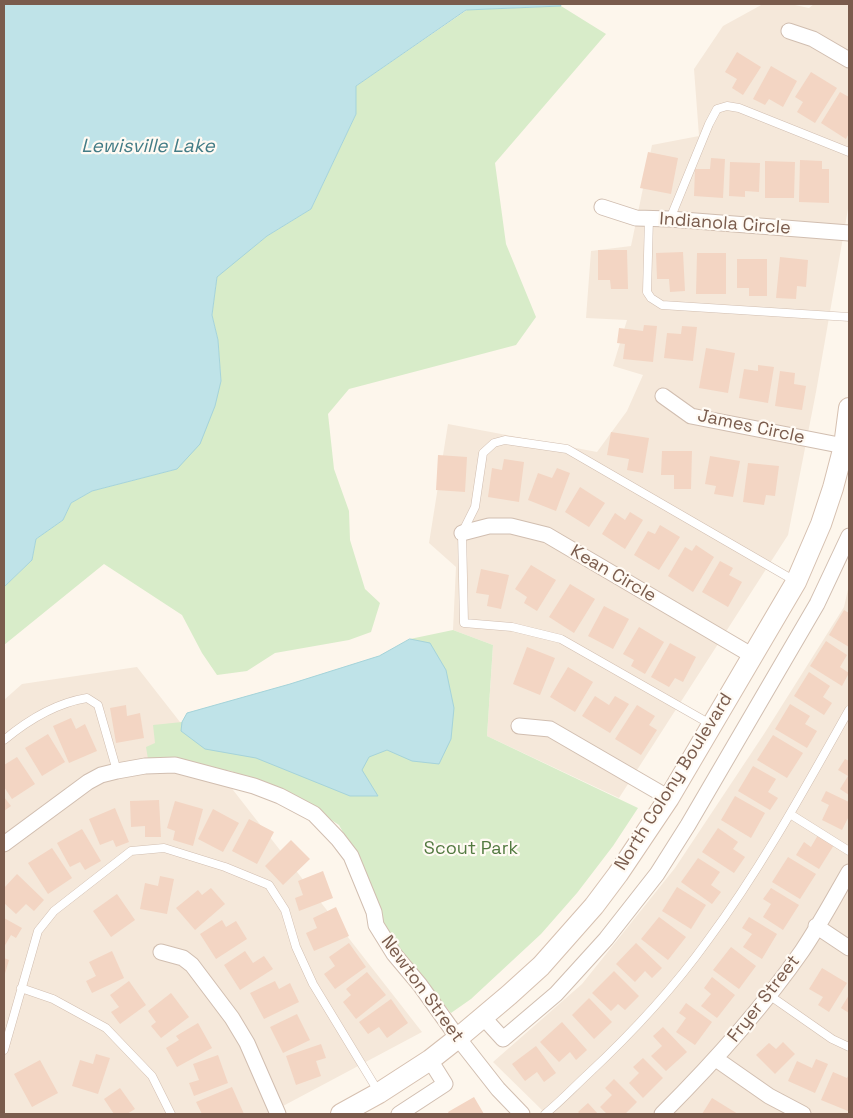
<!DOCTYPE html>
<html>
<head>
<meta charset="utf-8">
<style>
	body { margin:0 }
	#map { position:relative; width:853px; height:1118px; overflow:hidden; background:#fdf6ec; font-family:"Space Grotesk",sans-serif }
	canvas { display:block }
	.frame { position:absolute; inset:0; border:5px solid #7a5c4d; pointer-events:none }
</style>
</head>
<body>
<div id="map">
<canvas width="853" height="1118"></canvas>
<div class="frame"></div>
</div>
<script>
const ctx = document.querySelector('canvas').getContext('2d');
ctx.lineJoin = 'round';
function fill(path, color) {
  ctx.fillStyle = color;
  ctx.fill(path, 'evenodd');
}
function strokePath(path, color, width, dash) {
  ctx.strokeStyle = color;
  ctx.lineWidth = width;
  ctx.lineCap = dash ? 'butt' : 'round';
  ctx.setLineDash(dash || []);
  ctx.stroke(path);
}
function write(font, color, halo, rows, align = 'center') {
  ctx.font = font + ' "Space Grotesk",sans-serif';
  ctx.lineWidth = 4.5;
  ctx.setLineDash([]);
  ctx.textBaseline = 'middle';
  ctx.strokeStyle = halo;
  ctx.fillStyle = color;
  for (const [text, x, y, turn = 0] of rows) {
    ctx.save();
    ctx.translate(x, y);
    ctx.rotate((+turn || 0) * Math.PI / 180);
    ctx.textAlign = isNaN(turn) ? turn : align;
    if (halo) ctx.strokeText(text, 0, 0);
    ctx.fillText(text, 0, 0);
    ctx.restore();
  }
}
const residential = new Path2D(`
	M763,4H790L809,8L814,4H849V203L816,392L788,535L619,798L487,736L493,645L453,630L456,567L429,543L448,424L597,452L627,411L643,375L613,366L627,320L586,318L591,251L631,246L652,145L699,136L694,69L723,26Z
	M849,585V1114H546L493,1062L582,984L675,868L764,734L844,607Z
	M137,667L422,1032L268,1114H4V700L22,684Z`);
const green = new Path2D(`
	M561,6L606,34L495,163L506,244L536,317L516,345L349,389L328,414L334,469L349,511L350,540L365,589L380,603L371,632L349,640L275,653L247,671L217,675L202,653L182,615L104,564L4,645V587L32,560L36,539L63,520L71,503L92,491L177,469L221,381L218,340L212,315L217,276L267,236L311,209L356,114V86L467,10Z
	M453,630L493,645L487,736L638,808L613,846L577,893L541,934L471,999L451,1013L398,950L378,917L367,876L339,825L301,800L231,771L181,762L148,759L146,747L155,743L153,725L182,722L187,713L290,684L379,656L410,639Z`);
const water = new Path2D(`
	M4,4H560L561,6L466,10L356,86V114L311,209L267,236L217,277L212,315L218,340L221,381L215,406L200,444L177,469L92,491L71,503L63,520L36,539L32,560L4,587Z
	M410,639L430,643L446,670L454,708L451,739L439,764L412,761L387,750L369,757L362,770L378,796H350L256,758L205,749L181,731L182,722L187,713L290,684L379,656Z`);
const building = new Path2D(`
	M737,52L761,67L743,95L732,88L737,79L725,72Z
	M771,66L797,81L783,107L769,99L765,105L753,99Z
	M811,72L837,88L815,123L797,112L803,102L795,97Z
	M840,92L849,97V133L846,139L821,123Z
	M648,152L678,158L671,194L640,188Z
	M711,158L725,159L723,198L694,196L695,169H710Z
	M800,160L822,161V169H829V203L799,202Z
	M765,161L795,162L794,198H765Z
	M730,162L760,163L759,192L745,191V197L729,196Z
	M598,250H627L628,289H611L610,280H598Z
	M683,252L685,291L670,292L669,279H657L656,253Z
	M697,253H726V294H696Z
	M780,257L808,260L806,287L797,286L796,299L776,298Z
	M737,259H767V296H749V288H737Z
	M644,325L657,326L653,362L623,359L625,344L617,343L619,328L643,331Z
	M682,326L697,327L693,361L664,358L667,333L681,334Z
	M706,348L735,353L728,393L699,388Z
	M758,365L774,367L768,403L739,398L744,369L758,371Z
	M780,371L795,373L794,384L806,386L802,410L775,406Z
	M611,432L649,438L643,473L627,470L629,459L607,455Z
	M662,451H692L691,489H674V475H661Z
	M438,455L467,457L465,492L436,490Z
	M710,456L740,461L733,497L714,494L716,486L705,484Z
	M504,459L524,462L519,502L488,497L492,468L502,470Z
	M748,463L779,466L775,496L766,495L764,505L743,502Z
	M557,468L570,473L556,511L528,500L538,473L552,478Z
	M580,487L605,503L589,527L565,512Z
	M630,512L643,520L625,549L602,534L615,513L625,520Z
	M660,525L680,537L659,570L634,555L648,531L655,534Z
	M696,545L714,557L693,592L668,576L685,547L692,551Z
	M720,561L733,568L729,575L742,582L728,607L702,592Z
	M531,565L556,580L537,611L524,603L527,597L515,589Z
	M481,569L509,575L501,609L487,606L489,595L476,593Z
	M570,584L595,599L574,633L549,617Z
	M604,606L629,619L613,649L588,636Z
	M844,610L849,613V647L829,635Z
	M639,627L664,642L645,674L631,666L634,660L623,654Z
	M826,641L847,655L840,667L849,673L842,686L810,666Z
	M670,643L696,657L683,682L675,678L669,687L651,677Z
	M527,647L555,658L540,695L513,684Z
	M568,667L593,682L575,712L550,697Z
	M809,672L830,686L823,697L832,703L824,715L794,696Z
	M595,696L609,705L615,696L629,704L610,733L582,716Z
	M790,704L810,716L805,724L817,731L807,748L775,729Z
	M126,705L127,716L140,713L144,738L116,743L110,708Z
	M637,705L655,716L649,725L657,730L641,755L615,739Z
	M71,718L76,729L85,724L97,751L69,763L53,726Z
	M48,734L65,762L42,776L25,748Z
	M773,735L803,753L787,778L757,760Z
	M17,757L35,784L12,799L4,787V765Z
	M845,759L849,761V795L840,789L848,776L838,770Z
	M753,766L776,779L768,792L778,798L770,810L738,791Z
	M826,791L849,802V816L842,830L822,820L829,805L821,801Z
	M735,796L765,813L751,838L721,820Z
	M4,797L11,806L4,811Z
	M159,800L161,837H145V826L131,827L130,801Z
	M175,801L203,809L193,846L173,840L175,831L167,828Z
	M115,808L129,842L116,847L113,840L100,845L89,819Z
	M213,809L239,823L223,852L198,839Z
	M249,819L274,832L257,864L232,851Z
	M718,828L738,842L733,849L745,857L734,873L702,852Z
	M82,829L101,861L85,870L80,862L70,867L57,843Z
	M818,835L834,845L819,869L796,855L804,842L811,847Z
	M291,840L310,859L283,885L265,866Z
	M52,848L72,878L48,894L28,863Z
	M788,857L816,874L800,899L772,882Z
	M698,858L720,872L711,885L721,892L712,904L681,882Z
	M323,871L333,898L299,911L295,898L303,895L298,881Z
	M17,874L44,900L34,911L26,904L16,914L4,903V888Z
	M160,876L174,879L167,914L140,909L145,883L158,886Z
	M677,887L706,905L691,929L662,911Z
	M211,888L225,904L195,930L176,908L198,890L202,895Z
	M771,888L799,905L783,930L763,917L771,904L763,899Z
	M117,894L135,920L111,937L93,911Z
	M336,907L349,936L314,951L306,933L317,928L313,918Z
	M659,917L686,937L668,960L641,939Z
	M749,917L777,934L762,959L743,947L752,934L742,928Z
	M4,918L22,928L16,938L11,935L4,947Z
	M222,920L226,927L236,921L247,939L216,959L200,934Z
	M349,943L366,967L335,989L324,974L335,966L329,957Z
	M636,943L662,968L652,978L645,971L635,982L616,964Z
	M731,947L756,966L739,989L713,970Z
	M112,951L124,978L92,993L86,981L96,976L89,962Z
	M245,951L253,963L264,956L273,969L240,990L224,965Z
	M4,958L9,960L4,977Z
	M822,968L847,983L829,1012L818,1005L823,997L809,989Z
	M614,971L639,996L625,1010L618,1004L611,1011L592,993Z
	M367,972L386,995L356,1019L343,1002L351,995L346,989Z
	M712,977L735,995L717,1018L701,1006L711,994L704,988Z
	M129,981L146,1005L120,1024L111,1012L119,1007L110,995Z
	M275,981L279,989L290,983L299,1002L264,1019L250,993Z
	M171,993L189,1017L161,1038L151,1026L156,1022L148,1011Z
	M849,995V1013L841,1008Z
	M589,998L612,1022L594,1039L572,1015Z
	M391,999L408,1023L387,1038L379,1027L368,1034L359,1022Z
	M686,1003L712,1022L695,1045L676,1032L686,1018L679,1013Z
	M297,1014L310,1040L283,1053L270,1027Z
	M562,1022L587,1050L576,1060L570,1052L559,1062L540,1042Z
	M198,1023L212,1048L177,1067L166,1048L179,1040L176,1036Z
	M663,1027L687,1052L666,1071L651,1056L662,1046L653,1036Z
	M783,1042L795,1054L775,1074L756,1055L769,1043L776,1049Z
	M321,1044L326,1058L316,1061L321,1076L296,1085L286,1056Z
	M536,1046L556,1073L544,1082L537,1072L525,1081L512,1064Z
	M96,1054L110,1058L98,1094L72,1086L80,1060L93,1064Z
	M218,1055L228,1083L194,1096L189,1083L199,1080L193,1064Z
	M643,1058L663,1078L643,1098L629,1083L639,1073L633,1067Z
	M816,1059L828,1064L815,1093L788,1081L797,1061L812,1068Z
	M40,1060L58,1093L32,1107L14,1074Z
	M833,1072L847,1078L849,1074V1108L848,1111L821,1100Z
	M614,1079L637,1102L625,1114H607L600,1107L612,1095L605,1088Z
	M232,1087L244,1114H202L196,1102Z
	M120,1088L135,1109L127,1114H114L104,1099Z
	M474,1097L484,1114H449L448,1112Z
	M712,1098L738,1114H702Z
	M588,1103L598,1114H580L578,1112Z`);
const service = new Path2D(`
	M649,218L647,292L651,298L662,305L849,317
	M670,219L709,124L717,109L727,106L739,108L849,152
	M712,725L561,639L512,627L464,623L462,533L475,507L483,453L494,443L505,440L567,449L795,581
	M4,740C28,720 56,703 87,698L98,705L117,771
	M790,814L849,851
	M21,988L53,999L106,1028L152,1076L171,1114
	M769,995L832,1039L849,1047
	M4,1050L38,931L54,911L131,851L164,848L225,867L269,885L285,910L296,947L313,984L378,1091
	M545,1114C560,1102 573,1088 587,1075C631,1034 673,989 708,940C762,867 805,788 849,710`);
const minor = new Path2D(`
	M789,31L813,39L849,60
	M602,207L636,218L670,219L849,233
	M663,396L691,416L844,446
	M462,533L489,526H511L547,535L753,656
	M519,726L550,729L669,798
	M4,844L88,782L101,775L117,771L145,766L175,765L254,786L280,796L314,814L338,839L351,856L374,912L376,925L394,954L420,985L458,1038L498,1089L522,1114
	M816,926L849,948
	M161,952L183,958L192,965L232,1018L247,1043L278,1114
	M483,1017L503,1039L556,994L606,939L657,874L688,825L817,604L849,536
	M716,1059L769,1096L803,1114
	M399,1114L445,1084L430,1060
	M662,1114C713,1063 761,1010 802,951C819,926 834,898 849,872`);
const secondary = new Path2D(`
	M341,1114L379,1093L430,1060L458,1038L509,995L541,966L594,906L618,874L669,798L796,582L821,524L833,488L844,446L849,408`);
const streetNames = [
	["Indianola Circle",725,224,4],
	["James Circle",751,427,12],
	["Kean Circle",613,574,30],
	["North Colony Boulevard",674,782,-58],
	["Newton Street",422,989,54],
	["Fryer Street",764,999,-52]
];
const parkNames = [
	["Scout Park",471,849]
];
const waterNames = [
	["Lewisville Lake",148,147]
];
fill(residential, '#f5e8da');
fill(green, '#d8ecc9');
fill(water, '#bfe3e8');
strokePath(water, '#a5d3da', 1);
fill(building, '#f3d5c3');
strokePath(service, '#d1beb0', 9);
strokePath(minor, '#d1beb0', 17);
strokePath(secondary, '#d6c0b0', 22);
strokePath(service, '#fff', 8);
strokePath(minor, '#fff', 15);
strokePath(secondary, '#fff', 20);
write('18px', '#7a5c4d', '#fffaf3', streetNames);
write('18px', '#537a41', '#fffaf3', parkNames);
write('italic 19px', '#437c86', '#fffaf3', waterNames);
</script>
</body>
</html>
